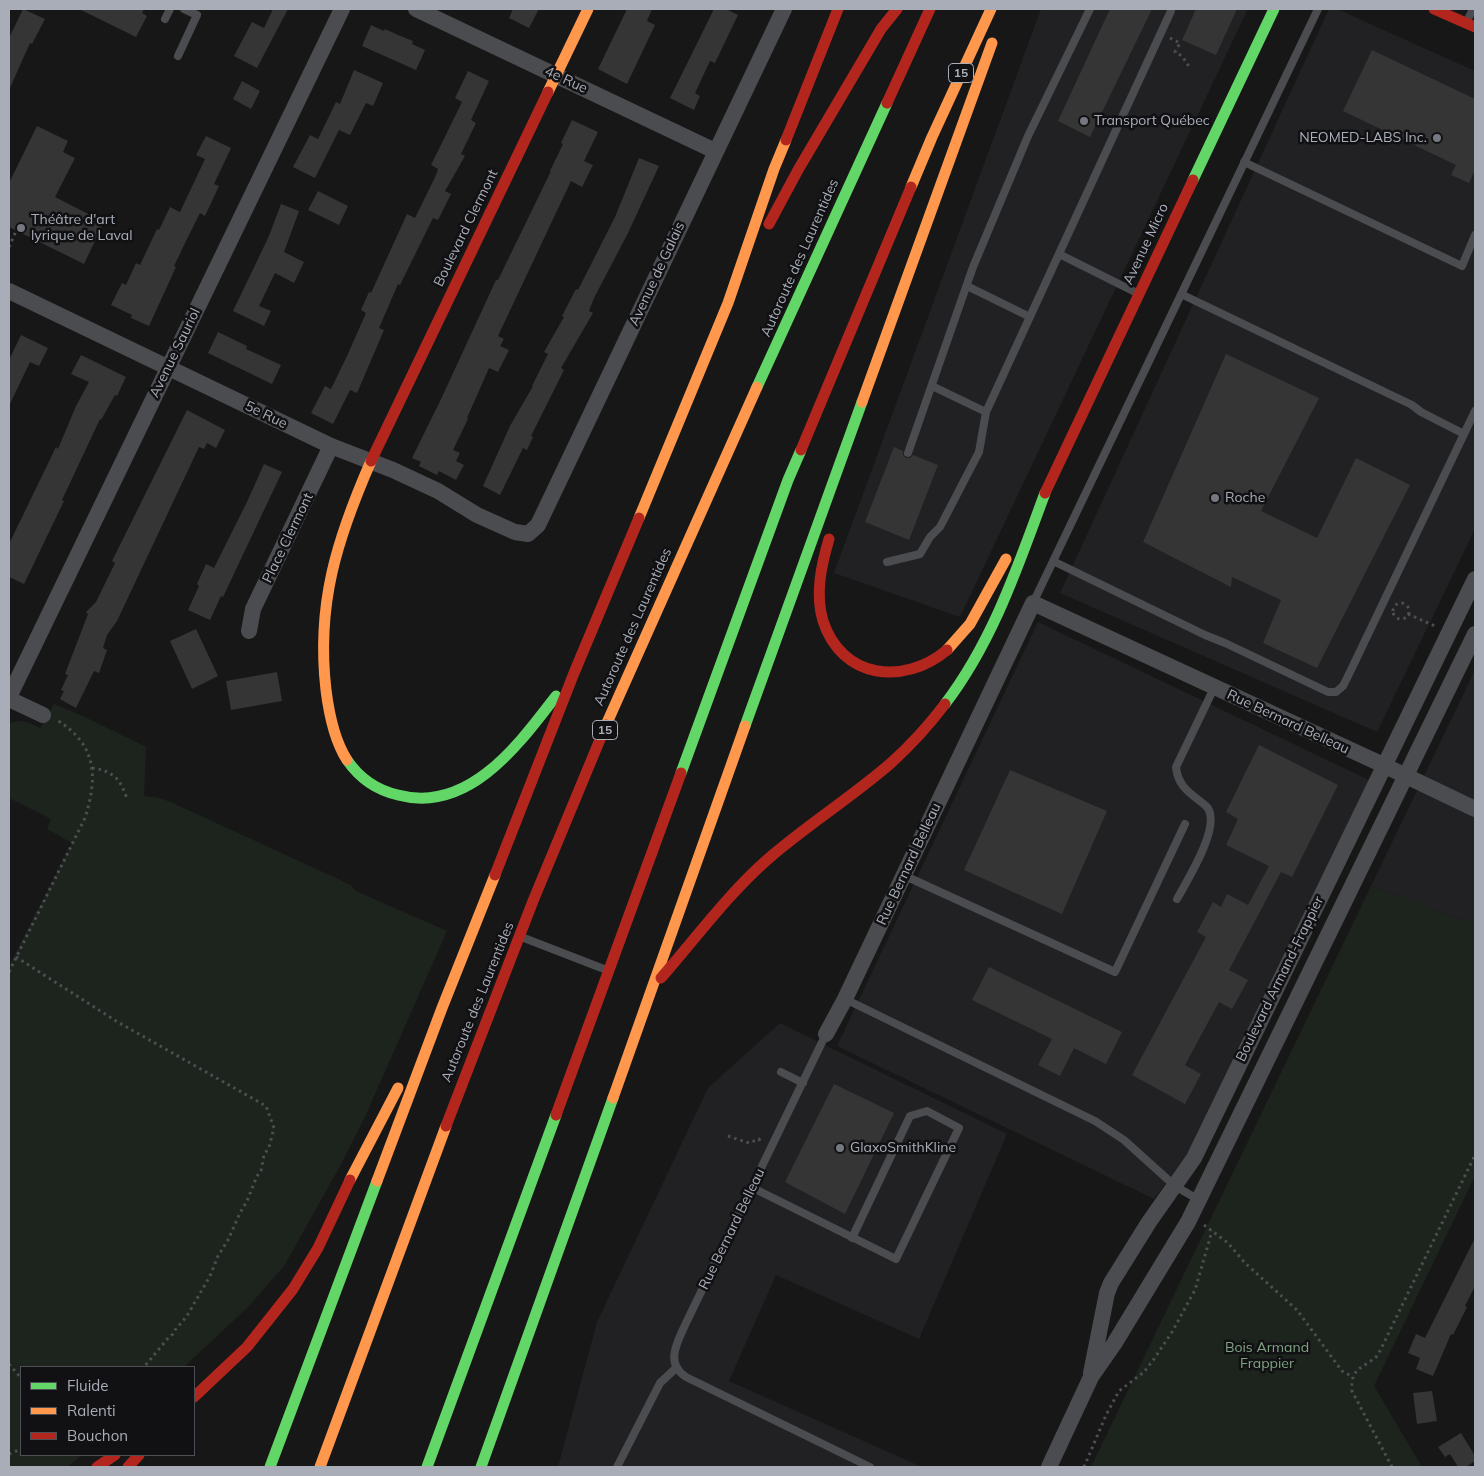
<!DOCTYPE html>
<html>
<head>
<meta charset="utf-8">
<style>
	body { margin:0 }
	#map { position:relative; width:1484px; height:1476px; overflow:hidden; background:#171717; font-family:Mulish,sans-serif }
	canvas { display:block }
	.frame { position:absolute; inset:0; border:10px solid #a8adb8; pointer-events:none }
	.legend { position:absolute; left:20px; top:1366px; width:175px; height:90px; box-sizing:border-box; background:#111113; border:1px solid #4d4f55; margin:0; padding:6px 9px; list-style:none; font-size:15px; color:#a8adb8 }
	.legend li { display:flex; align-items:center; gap:10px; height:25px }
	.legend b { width:25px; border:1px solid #4d4f55 }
</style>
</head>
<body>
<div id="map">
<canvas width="1484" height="1476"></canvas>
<div class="frame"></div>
<ul class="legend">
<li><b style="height:6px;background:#63d668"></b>Fluide</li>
<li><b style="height:6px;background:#ff974d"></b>Ralenti</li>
<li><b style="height:6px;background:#b3261e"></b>Bouchon</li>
</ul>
</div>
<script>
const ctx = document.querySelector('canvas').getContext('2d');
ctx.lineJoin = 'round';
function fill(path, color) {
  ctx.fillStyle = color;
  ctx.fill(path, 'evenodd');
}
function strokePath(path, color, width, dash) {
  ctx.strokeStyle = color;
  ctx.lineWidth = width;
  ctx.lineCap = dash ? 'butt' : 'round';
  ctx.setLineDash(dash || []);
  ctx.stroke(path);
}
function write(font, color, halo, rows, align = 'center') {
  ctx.font = font + ' Mulish,sans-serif';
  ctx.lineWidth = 5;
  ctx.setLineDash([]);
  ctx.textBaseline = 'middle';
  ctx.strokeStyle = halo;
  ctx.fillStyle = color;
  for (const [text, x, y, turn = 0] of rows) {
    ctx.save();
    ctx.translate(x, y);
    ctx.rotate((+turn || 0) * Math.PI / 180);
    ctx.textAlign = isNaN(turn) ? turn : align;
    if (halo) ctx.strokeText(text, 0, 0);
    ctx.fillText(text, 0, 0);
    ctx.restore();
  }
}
const built = new Path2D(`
	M1041,9H1246V13L960,617L834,573Z
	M1329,9H1337L1475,71V529L1377,732L1060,593Z
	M1038,622L1369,780L1188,1153L1154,1199L837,1046Z
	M1475,670V925L1371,886Z
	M780,1023L1007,1134L919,1339L776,1275L729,1381L922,1467H558L597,1322L708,1088Z`);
const green = new Path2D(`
	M54,704L83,716L146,747L144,796L160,798L173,803L351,885L356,891L447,931L365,1117L339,1168L284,1266L249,1306L184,1367H21V1455H82L67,1467H9V966L72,843L47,829L51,819L9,798V724C20,718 30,723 40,728Z
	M1371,886L1475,925V1176L1374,1386L1422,1467H1091Z`);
const building = new Path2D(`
	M23,9L45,19L32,44L30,43L9,90V38Z
	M79,9H144L142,13L147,16L136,37Z
	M273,9H288L257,68L234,56L252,22L264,28Z
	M513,9H539L529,28L509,18Z
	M627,9H652L647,21L655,25L627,84L598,69Z
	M714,9H726L738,15L715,63L710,61L695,93L700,96L694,110L670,98Z
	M1110,9H1152L1090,137L1058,121Z
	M1196,9H1237L1216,55L1182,40Z
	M371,25L384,31L385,29L398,35L413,41L412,44L425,50L416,70L362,46Z
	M1372,50L1475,99V170L1469,183L1451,175L1456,165L1343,111Z
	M354,70L383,83L373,106L366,103L350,135L339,130L315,178L293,167L310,135L318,139L336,102L340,104Z
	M468,71L489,81L471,120L476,123L461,154L465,156L445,191L451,194L438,220L433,218L400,285L398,284L379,328L384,330L357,393L350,390L333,424L311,413L325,386L331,389L347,356L366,313L361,310L369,292L371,293L407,214L415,218L436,175L438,169L431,165L462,102L455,98Z
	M242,81L260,91L251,109L233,99Z
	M572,120L598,132L584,161L593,165L582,187L571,181L498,336L504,339L500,346L509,350L498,372L489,368L467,418L468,419L453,450L460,453L456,461L464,465L456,480L439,471L437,475L419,466L421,462L412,458L442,397L496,280H498L551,171H550L563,144L561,143Z
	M37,126L68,141L63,152L75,158L55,197L104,222L84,264L9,227V183Z
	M206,136L231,148L214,184L219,186L205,216L200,213L188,237L174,266L176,267L149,326L131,318L132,315L111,305L122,283L126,285L136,263L140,265L157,229L159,230L170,207L180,212L205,159L196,155Z
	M639,158L659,166L628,233L594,298L589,311L593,313L561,368L564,370L531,436L533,437L527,450L523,448L500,495L483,486L510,426L533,386H532L548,354L544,352L564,317L562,316L576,289L578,290L615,217Z
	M318,191L348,206L339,225L308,210Z
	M281,204L299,211L284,252L304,262L294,283L275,273L259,306L271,311L264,326L233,311L269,236Z
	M218,332L247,346L246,349L281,365L272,384L208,353Z
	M21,335L48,348L39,366L30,362L9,406V360Z
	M1226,354L1319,398L1261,511L1317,538L1356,458L1410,485L1317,668L1263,643L1281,600L1232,577L1231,587L1143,542Z
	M81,355L126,377L117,396L115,395L101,420L100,419L62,500L64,501L24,584L9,577V544L56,447L58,449L76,406L89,382L71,374Z
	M187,410L225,430L216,448L207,443L204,449L199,447L117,621L107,635L103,648L107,650L99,673L94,671L76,708L60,699L64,691L61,690L68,675L65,674L88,614L86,612L96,602L115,563L112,561Z
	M894,447L903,451V455L906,458H910L913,455L938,465L909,540L865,522Z
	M264,464L282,472L223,597L221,596L210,620L188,610L199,586L197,584L206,564L214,568L247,502Z
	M196,629L218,676L192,689L170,641Z
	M277,672L282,701L231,710L226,681Z
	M1259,745L1338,785L1292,877L1281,872L1229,970L1248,980L1232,1009L1219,1002L1185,1065L1201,1074L1185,1104L1132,1075L1206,937L1197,932L1213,902L1221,907L1227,894L1248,905L1269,866L1226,845L1238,819L1226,812Z
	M1010,770L1107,811L1062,914L964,870Z
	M989,967L1122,1032L1106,1064L1074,1048L1060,1076L1038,1065L1052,1039L972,1000Z
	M834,1084L894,1113L845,1214L785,1182Z
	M1475,1238V1286L1465,1306L1467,1307L1453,1335L1451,1334L1433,1376L1416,1369L1420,1358L1408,1353L1416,1334L1425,1338Z
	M1432,1391L1437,1421L1417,1424L1413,1393Z
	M1461,1433L1475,1456V1461L1466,1467H1458L1450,1454L1445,1457L1438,1447Z`);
const path = new Path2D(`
	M1170,38L1180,43L1175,52L1182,56L1190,68
	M9,247L16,231
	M1393 611a8 8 0 1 1 16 0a8 8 0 1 1-16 0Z
	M1408,614L1435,626
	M92,768C114,771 121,780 127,799
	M16,957L116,1021L266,1106L274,1128L269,1147L264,1155L261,1171L257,1176L247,1201L240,1213L228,1240L218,1256L210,1276L187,1316L175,1330L173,1334L169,1337L144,1367
	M9,972L85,818C98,777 97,745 57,720
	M728,1136L749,1143L759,1139L761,1143
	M1204,1225L1228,1243L1245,1263L1297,1310L1342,1371L1353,1377
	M9,1364L21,1378
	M9,1454L21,1449
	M1084,1467L1106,1415L1119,1391L1144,1372L1154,1359L1172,1332L1195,1290L1212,1231
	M1392,1467L1352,1391C1350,1366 1364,1369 1378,1355L1475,1155`);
const lane = new Path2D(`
	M165,19L170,9
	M1467,21L1473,9
	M178,56L197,15L184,9
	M1244,162L1462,266L1475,235
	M1059,254L1137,293
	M967,286L1030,317
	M1181,294L1412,405L1421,412L1464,434L1475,411
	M932,386L986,412
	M908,453L973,267L1028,136L1090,9
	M1053,561L1205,635L1225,643L1328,692H1336L1343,686L1350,672L1464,434
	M887,562L920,554L930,537L940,527L979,452L986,412L1171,11
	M1033,603L1318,9
	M903,875L1115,972L1185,824
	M1177,899C1186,882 1224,823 1206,806C1192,794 1178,788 1176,767L1214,688
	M524,938L604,969
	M845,999L1095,1121L1124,1140L1175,1186L1199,1200
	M826,1034L686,1323C678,1341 664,1363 686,1377L870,1467
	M781,1072L803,1083
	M753,1188L896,1259L959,1128L927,1111L910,1116L852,1238
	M617,1467L660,1383L676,1368`);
const street = new Path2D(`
	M416,9L715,151
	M9,291L331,446L393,470L438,491L477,515L515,532L528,534L538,525L784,9
	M249,631L253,609L331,446
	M9,697L342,9
	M9,699L43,715
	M826,1034L845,999L1033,603L1379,763L1475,809
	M1091,1373L1107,1293L1111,1283L1149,1222L1194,1158L1475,579
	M1049,1467L1091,1377L1114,1344L1188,1222L1475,634`);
const fast = new Path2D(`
	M1193,180L1274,9
	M757,387L887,103
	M945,704C993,641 1018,566 1045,493
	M745,726L862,402
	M347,760C360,779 376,790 398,795C469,814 519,744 556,696
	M681,773L788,480L801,450
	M270,1467L377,1181
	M427,1467L556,1115
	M481,1467L613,1098`);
const slow = new Path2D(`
	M548,92L588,9
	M911,187L932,137L991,9
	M862,402L992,43
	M639,518L728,303L774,169L786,140
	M947,650L970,624L1006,559
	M606,725L757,387
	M347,760C334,740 329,714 326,690C316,604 337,539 371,461
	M613,1098L745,726
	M350,1180L398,1088
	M377,1181L442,1008L495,875
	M320,1467L446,1126`);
const jam = new Path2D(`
	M1434,9L1475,27
	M887,103L930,9
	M786,140L838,9
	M769,224L798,170L881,29L897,9
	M801,450L911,187
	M371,461L548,92
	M1045,493L1193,180
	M829,539C821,566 815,594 823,621C842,679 904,686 947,650
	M495,875L574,673L639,518
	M661,978C696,938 728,894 768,859C807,825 852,797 891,763C911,745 929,725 945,704
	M556,1115L681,773
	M446,1126L533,901L606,725
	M194,1397L247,1347L293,1289L318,1248L350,1180
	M97,1467L115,1455
	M128,1467L139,1455`);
const markers = [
	[1084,121,5,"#757880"],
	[1437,138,5,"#757880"],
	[21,228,5,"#757880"],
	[1215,498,5,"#757880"],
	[840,1148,5,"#757880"]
];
const shields = [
	[961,73,25],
	[605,730,25]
];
const shieldNames = [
	["15",961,73],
	["15",605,730]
];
const streetNames = [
	["4e Rue",566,80,25],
	["Boulevard Clermont",466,228,-64],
	["Avenue Micro",1146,244,-65],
	["Autoroute des Laurentides",800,258,-66],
	["Avenue de Galais",657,274,-65],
	["Avenue Sauriol",175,353,-64],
	["5e Rue",266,415,26],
	["Place Clermont",288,538,-64],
	["Autoroute des Laurentides",633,627,-66],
	["Rue Bernard Belleau",1288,722,25],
	["Rue Bernard Belleau",909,864,-65],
	["Boulevard Armand-Frappier",1280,979,-64],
	["Autoroute des Laurentides",478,1002,-68],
	["Rue Bernard Belleau",732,1229,-64]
];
const poiNames = [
	["Transport Québec",1094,121],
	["NEOMED-LABS Inc.",1427,138,"right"],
	["Théâtre d'art",31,220],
	["lyrique de Laval",31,236],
	["Roche",1225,498],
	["GlaxoSmithKline",850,1148]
];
const parkNames = [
	["Bois Armand",1267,1348],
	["Frappier",1267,1364]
];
fill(built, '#212123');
fill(green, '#1d241e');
fill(building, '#353536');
strokePath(path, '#4d4e52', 3, [2.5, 4]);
strokePath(lane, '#4b4c50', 8);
strokePath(street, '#4b4c50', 16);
strokePath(fast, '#63d668', 11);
strokePath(slow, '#ff974d', 11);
strokePath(jam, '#b3261e', 11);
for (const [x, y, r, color] of markers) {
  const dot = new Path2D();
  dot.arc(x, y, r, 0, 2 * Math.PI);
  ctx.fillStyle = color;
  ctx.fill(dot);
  strokePath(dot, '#111113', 2);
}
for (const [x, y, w] of shields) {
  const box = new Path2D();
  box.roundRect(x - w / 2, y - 9.5, w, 19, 4);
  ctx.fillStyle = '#111113';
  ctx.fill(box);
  strokePath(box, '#a8adb8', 1);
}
write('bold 12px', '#a8adb8', null, shieldNames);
write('14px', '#a8adb8', '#111113', streetNames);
write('14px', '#a8adb8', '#111113', poiNames, 'left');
write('14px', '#7fa381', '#111113', parkNames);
</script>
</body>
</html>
